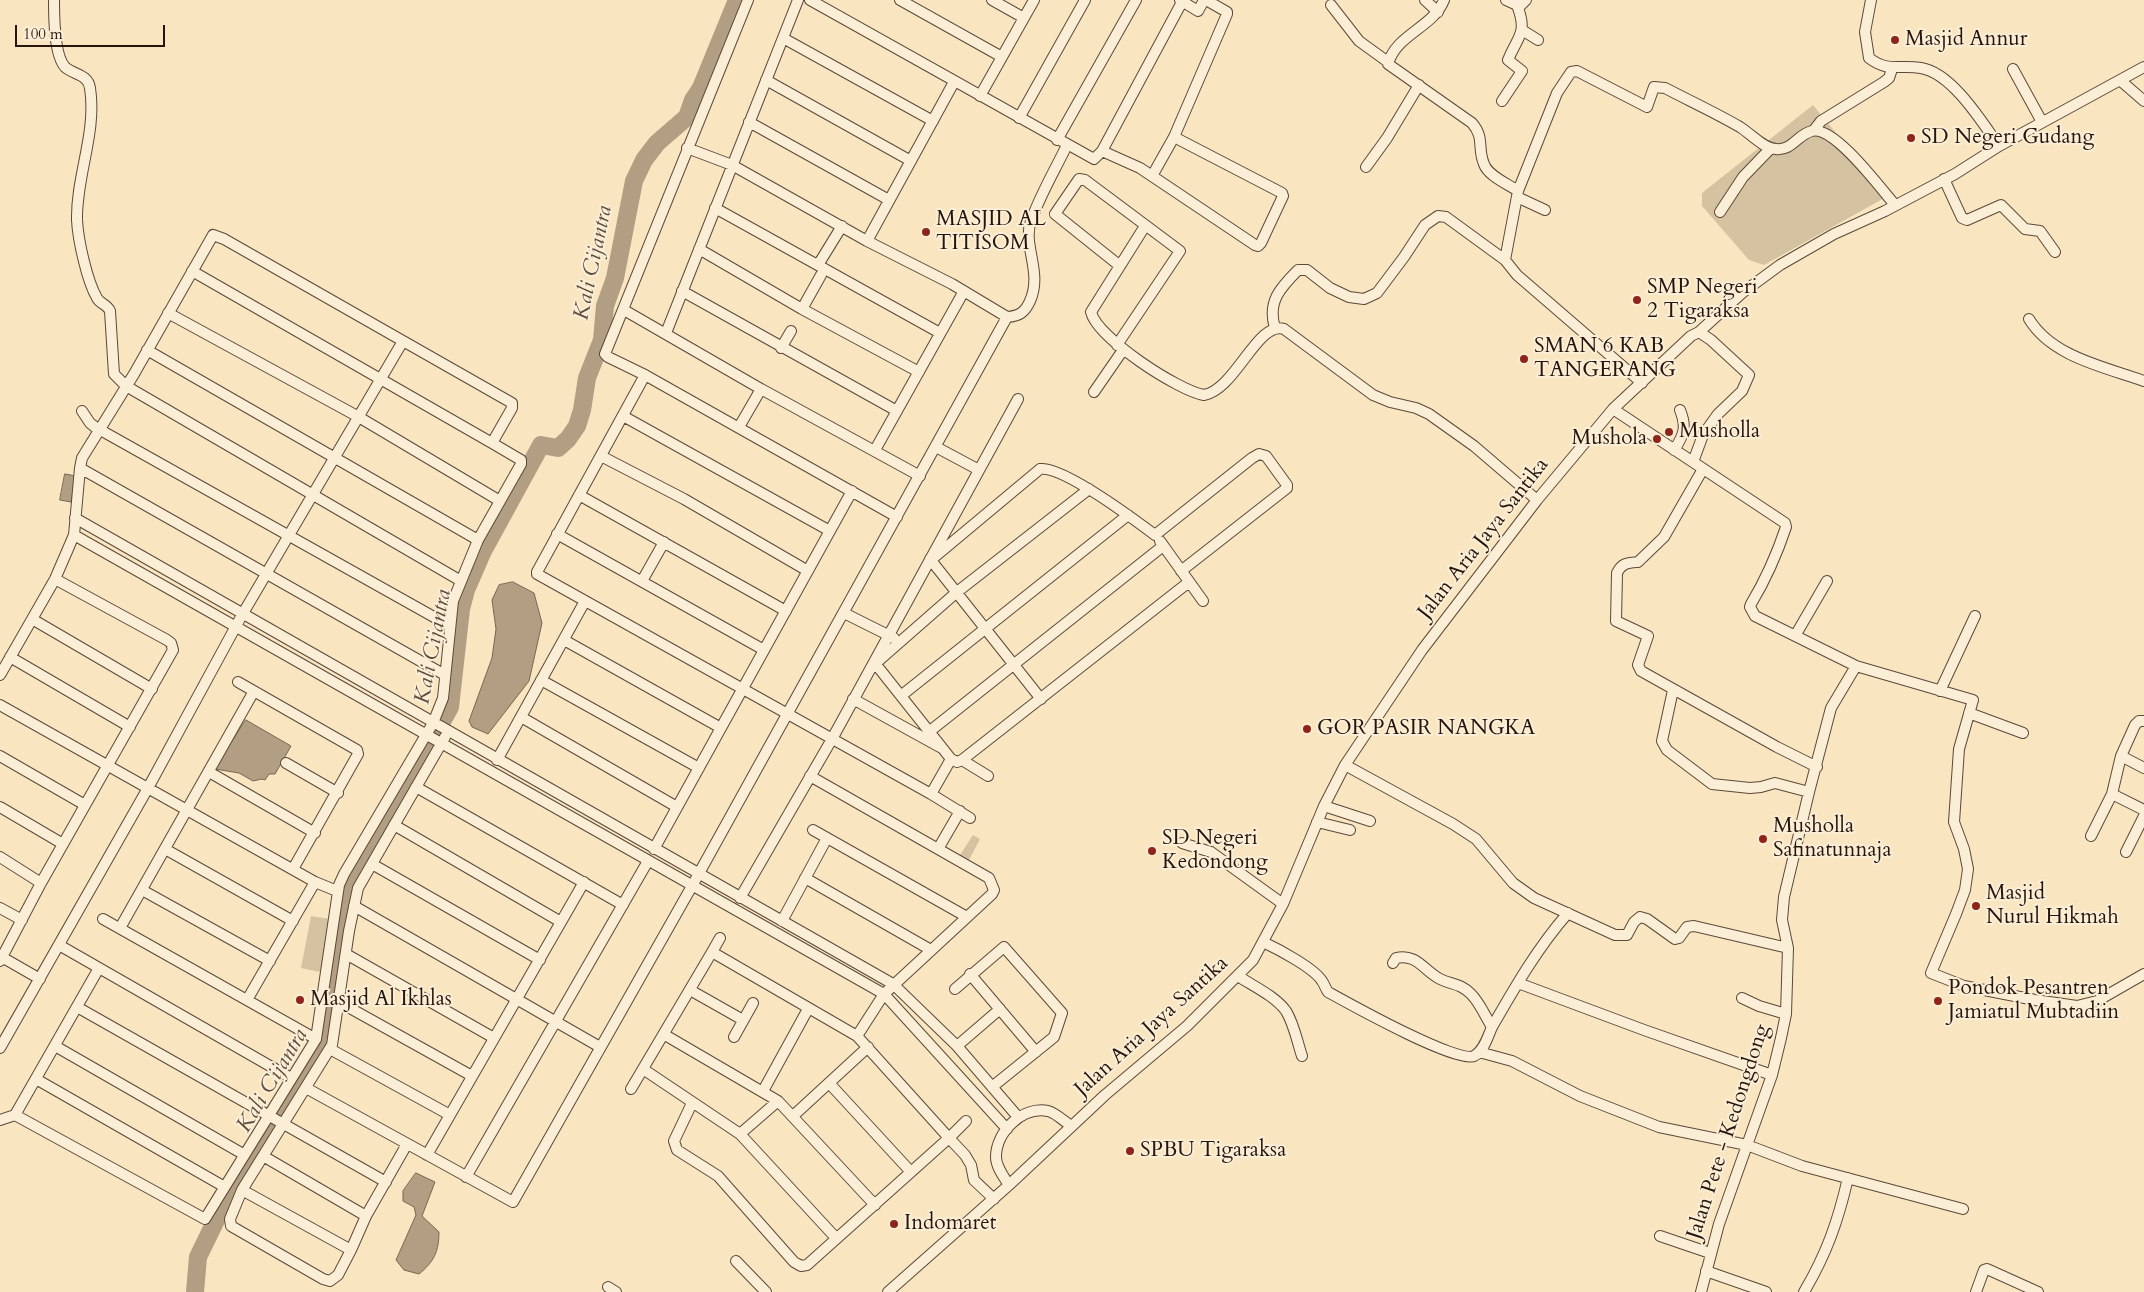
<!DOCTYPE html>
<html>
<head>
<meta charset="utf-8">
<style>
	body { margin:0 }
	#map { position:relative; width:2144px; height:1292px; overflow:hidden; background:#f9e5c0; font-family:Cardo,serif }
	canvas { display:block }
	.scale { position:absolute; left:15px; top:25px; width:150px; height:22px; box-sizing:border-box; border:2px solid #26150c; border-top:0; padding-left:6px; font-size:15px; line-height:18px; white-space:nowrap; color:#26150c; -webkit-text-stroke:4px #fbeed6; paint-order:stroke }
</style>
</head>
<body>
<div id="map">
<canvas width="2144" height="1292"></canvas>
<div class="scale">100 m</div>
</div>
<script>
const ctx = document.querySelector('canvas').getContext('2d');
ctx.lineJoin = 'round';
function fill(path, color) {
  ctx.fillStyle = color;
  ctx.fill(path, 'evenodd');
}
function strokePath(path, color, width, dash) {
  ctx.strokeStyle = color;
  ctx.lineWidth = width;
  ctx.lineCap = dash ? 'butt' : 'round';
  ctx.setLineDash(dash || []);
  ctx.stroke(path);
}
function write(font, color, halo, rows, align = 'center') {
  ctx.font = font + ' Cardo,serif';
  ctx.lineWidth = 4;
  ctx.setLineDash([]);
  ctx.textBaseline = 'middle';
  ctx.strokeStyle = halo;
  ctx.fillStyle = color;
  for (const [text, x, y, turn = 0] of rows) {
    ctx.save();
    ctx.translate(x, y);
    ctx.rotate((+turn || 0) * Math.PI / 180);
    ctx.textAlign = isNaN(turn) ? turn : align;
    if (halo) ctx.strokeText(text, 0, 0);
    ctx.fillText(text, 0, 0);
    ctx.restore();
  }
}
const green = new Path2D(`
	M1813,105L1888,196L1764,265L1749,260L1702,206V193Z
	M973,835L980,839L969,860L960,855Z
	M311,916L330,919L320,972L301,968Z`);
const water = new Path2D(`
	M65,474L76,476L71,502L60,500Z
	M513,582L534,593L542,623L529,681L488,734L472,727L469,721L492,658L496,629L492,600L499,585Z
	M246,720L291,746L275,774H269L265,780L262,779L253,781L239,773L215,769Z
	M416,1173L435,1182L422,1216L439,1232C439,1251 434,1262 419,1274L404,1270L396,1260L416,1215L414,1207L403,1201V1191Z`);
const river = new Path2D(`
	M195,1292L198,1257L217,1218L274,1121L327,1039L341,919L354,879L450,707L461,609L466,590L483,551L541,445L558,448L568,439L577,426L582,410L587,378L602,340L605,306L615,278L634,181L644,160L657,143L687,117L693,100L701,88L737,0`);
const minor = new Path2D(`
	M54,0C54,16 54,55 65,67C74,75 88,74 90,88C97,133 76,176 77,220C78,240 87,281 97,298C100,304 107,304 110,311L114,374L126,386L461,581
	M748,0L605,354L608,357L645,375L897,517
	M810,0L1094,159L1102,151L1182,2
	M900,0L1002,57
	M992,0L1024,18
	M1180,0L1198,11L1204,0
	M1425,0L1438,12
	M1444,0C1433,28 1396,34 1388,64L1472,123C1485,138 1477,148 1484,164C1488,176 1508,184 1518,191
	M1871,0L1865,32L1869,58C1889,73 1899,64 1921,68C1952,73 1982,122 1999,146
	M1331,5L1359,41L1388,62
	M1517,5L1520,6L1526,0
	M1522,30L1538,40
	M783,38L933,121
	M2013,69L2042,122
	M766,80L911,161
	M2121,81L2144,101
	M980,96L1034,0
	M1502,101L1522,71L1508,60C1518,35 1528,34 1517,5L1506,0
	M1019,118L1085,0
	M749,122L889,200
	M1814,130L1821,121L1884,82L1889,78L1892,69
	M1057,140L1136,0
	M1102,151L1140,168L1255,245L1258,246L1261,243L1283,196L1282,193L1174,137
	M1366,167L1387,138L1419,85
	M1152,176L1174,137L1227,14V12L1206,0
	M1944,179L1962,218L1967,220L2001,205L2025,229L2040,231L2055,252
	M1517,197L1545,210
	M715,208L940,333
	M1720,212L1743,177L1771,148
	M1145,226L1091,312C1097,338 1179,391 1204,395C1235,390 1258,320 1284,329L1373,395L1390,402L1416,408L1429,414L1474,446L1537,500
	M867,241L954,82
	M699,249L802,309L919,372
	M818,265L842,226
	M682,291L897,411
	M802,309L821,275
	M624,310L761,389L920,476
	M168,313L357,416L500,501
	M1007,317C1020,316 1025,312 1030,301C1043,272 1022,245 1031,221C1040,195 1055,170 1067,145
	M2029,319C2052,357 2105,367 2144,381
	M1275,328C1267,302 1280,288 1298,270H1307L1330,288L1349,297L1364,299L1377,293L1404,257L1425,225L1438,216L1446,217L1505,260
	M666,333L798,0
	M403,341L224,239L213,235L134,374L82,458L80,468L445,675
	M1117,345L1180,251L1085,180L1079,179L1055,214L1120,266
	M781,348L791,331
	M147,350L478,540
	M645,375L537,572V574L931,794L970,818
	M1642,383L1517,275L1505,260L1518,191L1557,93L1571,72L1577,71L1647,107L1654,87L1665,88C1690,101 1716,113 1740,127C1751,134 1763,148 1776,149C1792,151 1798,134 1812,131C1834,125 1881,189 1895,205
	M1094,392L1123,350
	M1613,409L1785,523L1786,527C1777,554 1766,579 1751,604L1750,607L1755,616L1856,666L1973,700L1959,749L1954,822L1964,849L1968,869L1965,890L1956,914L1931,973L1964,986L2035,1000L2077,1006L2097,1001L2144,974
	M82,411L90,423L95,427L450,626
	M623,416L830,531
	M739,427L761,389
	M936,447L979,470
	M875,450L964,291
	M1674,450C1684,435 1687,427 1680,410
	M601,456L684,499L808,571
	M1693,462L1703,435L1718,414L1742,391L1749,375L1711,340L1699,332
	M1703,469L1664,537L1638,562C1627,563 1622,563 1617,573L1616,621L1648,636L1638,665L1641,671L1777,747L1817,767
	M579,495L786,611
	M75,518L893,984L957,1046L1018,1117
	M557,534L764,650
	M74,535L884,994L1007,1129
	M1160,541L1203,601
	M930,559L1041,699
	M931,560L1040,469C1063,466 1135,520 1155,535L1252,458L1259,454L1266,456L1287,485V488L1181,571
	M642,581L664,542
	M844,613L894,638
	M32,619L152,689
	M1795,636L1827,581
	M564,640L721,728
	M10,657L130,727
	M874,662L951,759L931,794
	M876,663L957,592L1089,489
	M0,675L55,579L74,535L80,468
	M541,680L699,768
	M238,682L357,750L358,754L293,869
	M1673,690L1662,741L1667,750L1712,784L1750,788L1761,787L1775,783L1809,792
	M1940,691L1975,616
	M902,695L1128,515
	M853,699L940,747
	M0,705L315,882L337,891
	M1969,713L2023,733
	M521,717L677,807
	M2144,721H2139L2135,725L2121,756L2112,794L2144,810
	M930,731L1163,546
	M0,756L85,805
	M2121,756L2144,768
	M951,759L957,762L962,760L1189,582
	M497,760L585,601
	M962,760L988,776
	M286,763L338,793
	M1345,765L1453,824L1476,839L1513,883L1534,898L1615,935H1627L1634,922L1640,917L1647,919L1675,939L1679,938L1687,927L1694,926L1788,948
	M209,772L315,833
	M416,787L623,905
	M1324,806L1370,821
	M0,807L63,844
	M1317,822L1350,830
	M394,825L561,922
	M813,830L967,917
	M2091,836L2112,794
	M1182,843L1211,852L1283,904
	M165,849L293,921
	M654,849L852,491
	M938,849L960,811
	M2126,852L2144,816
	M0,857L41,883
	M372,864L540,960
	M805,878L931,950
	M142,890L270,961
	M740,898L832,739L1018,399
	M354,906L600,1047
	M0,908L22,920
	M103,919L316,1039
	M782,921L827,838
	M120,928L254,691
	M1263,942C1278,949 1314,968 1322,981C1325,985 1325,988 1328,992C1348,1003 1457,1064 1474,1056C1484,1051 1488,1036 1492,1027C1485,1016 1480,1003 1471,994C1460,983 1452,985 1440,979C1424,971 1417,953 1396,958L1393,963
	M59,945L291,1078
	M712,952L720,938
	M346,954L494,1038
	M0,956L40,979
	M0,961L41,883L173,650L171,643L167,640L55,579
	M970,974L1036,1052
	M1238,976C1253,986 1275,996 1286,1011C1294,1024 1297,1041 1302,1056
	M1518,983L1644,1030L1772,1075
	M955,989L1004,947L1062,1013L1054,1037L992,1087
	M690,990L743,1020
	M1742,998L1759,1006L1786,1014
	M247,1000L315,882
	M339,1002L472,1076
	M77,1007L386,1182
	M1492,1027C1515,987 1538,947 1568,913
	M665,1035L778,1101L875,1205
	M734,1037L753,1003
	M55,1046L243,1154
	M957,1046L1000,1009
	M0,1048L148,788L242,615L403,341L512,403V408L492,443
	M330,1049L450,1115
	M1479,1052L1512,1061L1580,1096L1659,1127L1747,1145L1802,1166L1963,1209
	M643,1069L740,1134L836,1238
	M36,1079L223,1186
	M829,1083L911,1172
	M306,1088L513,1202L692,886L1007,317L952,284L867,241L732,165L687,148
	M631,1089L712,952L857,1036L884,994L992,894L994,890L989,878L810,776
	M763,1091L808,1009
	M692,1103L674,1141L677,1150L718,1176L794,1262L801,1266L807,1265L949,1138L857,1036
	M15,1115L205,1219L316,1039L339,885L344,874L433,723L443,698L453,601L478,540L521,464V460L492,443L192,271
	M793,1116L868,1047
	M0,1120L15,1115L99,968
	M966,1121L949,1138L965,1155L971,1165L974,1180L994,1199
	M740,1134L778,1101
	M407,1144L366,1216L351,1250L242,1190L332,1045L349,931L358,888L445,737
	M427,1155L584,882
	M263,1156L366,1216
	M466,1177L648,861
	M1009,1185C1004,1177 996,1167 996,1157C996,1132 1022,1106 1048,1111C1056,1113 1065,1122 1071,1126
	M242,1190L230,1219L231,1226L323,1279L330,1281L338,1275L351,1250
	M1660,1236L1710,1253
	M736,1261L766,1292
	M1706,1271L1766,1292
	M608,1287L616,1292
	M888,1292L1009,1185L1105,1095L1187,1026L1253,960L1283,904L1324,806L1345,765L1422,650L1537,500L1613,409L1691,336L1699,332L1742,293L1780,265L1834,234L1885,211L1955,174L1999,146L2144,67
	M1701,1292L1719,1224L1772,1075L1781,1038L1786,1014L1788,948L1782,920L1784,897L1809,792L1831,708L1856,666
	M1804,1292C1827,1253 1838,1221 1848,1178
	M1976,1292L1984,1270L1987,1269L2038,1292`);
const markers = [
	[1895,40,5,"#8f2418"],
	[1911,138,5,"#8f2418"],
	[926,232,5,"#8f2418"],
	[1637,300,5,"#8f2418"],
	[1524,359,5,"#8f2418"],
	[1669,432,5,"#8f2418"],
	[1657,439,5,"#8f2418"],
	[1307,729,5,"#8f2418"],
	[1763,839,5,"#8f2418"],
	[1152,851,5,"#8f2418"],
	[1976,906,5,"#8f2418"],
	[300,1000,5,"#8f2418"],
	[1938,1001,5,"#8f2418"],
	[1130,1151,5,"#8f2418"],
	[894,1224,5,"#8f2418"]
];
const poiNames = [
	["Masjid Annur",1905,40],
	["SD Negeri Gudang",1921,138],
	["MASJID AL",936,220],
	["TITISOM",936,244],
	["SMP Negeri",1647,288],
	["2 Tigaraksa",1647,312],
	["SMAN 6 KAB",1534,347],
	["TANGERANG",1534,371],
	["Musholla",1679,432],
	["Mushola",1647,439,"right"],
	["GOR PASIR NANGKA",1317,729],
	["Musholla",1773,827],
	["Safinatunnaja",1773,851],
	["SD Negeri",1162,839],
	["Kedondong",1162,863],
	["Masjid",1986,894],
	["Nurul Hikmah",1986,918],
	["Pondok Pesantren",1948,989],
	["Jamiatul Mubtadiin",1948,1013],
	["Masjid Al Ikhlas",310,1000],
	["SPBU Tigaraksa",1140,1151],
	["Indomaret",904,1224]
];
const streetNames = [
	["Jalan Aria Jaya Santika",1484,539,-52],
	["Jalan Aria Jaya Santika",1152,1027,-42],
	["Jalan Pete - Kedongdong",1729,1132,-72]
];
const waterNames = [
	["Kali Cijantra",594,263,-78],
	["Kali Cijantra",434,647,-79],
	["Kali Cijantra",273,1081,-59]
];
fill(green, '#d5c2a1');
fill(water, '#b19e83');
strokePath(water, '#796753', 1);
strokePath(river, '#b19e83', 18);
strokePath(minor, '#5b4939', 12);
strokePath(minor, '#fbeed6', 10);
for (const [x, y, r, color] of markers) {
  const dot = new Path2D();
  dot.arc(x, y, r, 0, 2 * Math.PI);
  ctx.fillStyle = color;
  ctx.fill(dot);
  strokePath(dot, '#fbeed6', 2);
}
write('21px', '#26150c', '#fbeed6', poiNames, 'left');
write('21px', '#26150c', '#fbeed6', streetNames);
write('italic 22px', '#5e4c3c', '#fbeed6', waterNames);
</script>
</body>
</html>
